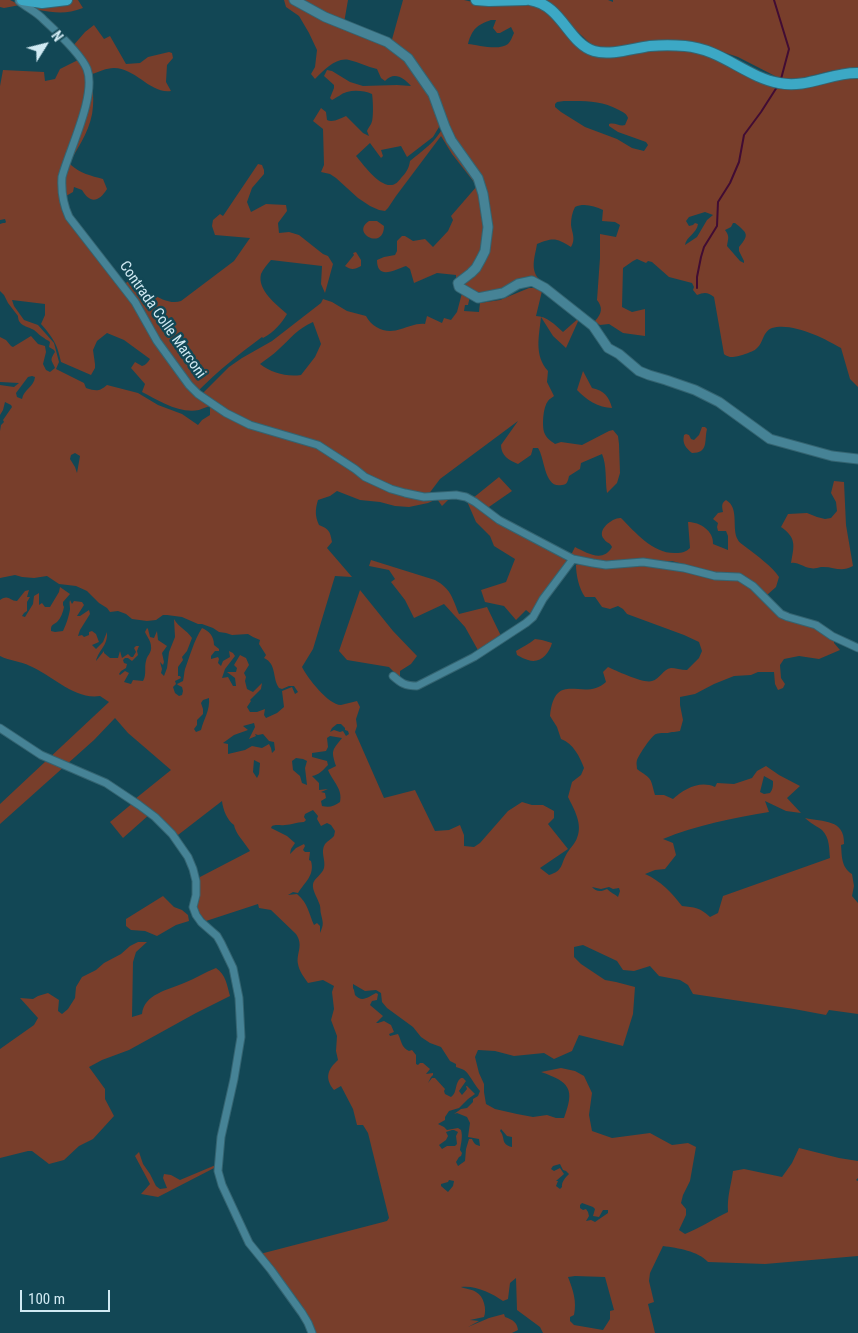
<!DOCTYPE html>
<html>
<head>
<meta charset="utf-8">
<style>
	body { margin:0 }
	#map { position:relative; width:858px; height:1333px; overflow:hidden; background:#124755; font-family:"Roboto Condensed",sans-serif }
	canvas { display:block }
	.north { position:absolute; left:20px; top:20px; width:50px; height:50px; -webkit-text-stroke:4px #124755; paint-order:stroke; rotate:54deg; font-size:14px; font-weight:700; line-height:20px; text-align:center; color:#d1eaf3 }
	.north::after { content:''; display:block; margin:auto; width:18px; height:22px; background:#d1eaf3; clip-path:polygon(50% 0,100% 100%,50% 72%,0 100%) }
	.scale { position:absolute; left:20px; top:1290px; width:90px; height:22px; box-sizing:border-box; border:2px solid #d1eaf3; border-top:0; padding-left:6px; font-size:15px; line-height:18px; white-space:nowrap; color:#d1eaf3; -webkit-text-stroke:4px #124755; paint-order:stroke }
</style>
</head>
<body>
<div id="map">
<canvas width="858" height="1333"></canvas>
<div class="north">N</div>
<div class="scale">100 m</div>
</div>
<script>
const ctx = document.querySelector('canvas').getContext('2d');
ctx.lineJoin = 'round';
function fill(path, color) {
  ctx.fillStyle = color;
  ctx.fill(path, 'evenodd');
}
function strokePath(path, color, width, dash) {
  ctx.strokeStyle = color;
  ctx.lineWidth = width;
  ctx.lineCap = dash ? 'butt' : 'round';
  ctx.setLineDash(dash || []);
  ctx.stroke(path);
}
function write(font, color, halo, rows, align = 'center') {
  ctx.font = font + ' "Roboto Condensed",sans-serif';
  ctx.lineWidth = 5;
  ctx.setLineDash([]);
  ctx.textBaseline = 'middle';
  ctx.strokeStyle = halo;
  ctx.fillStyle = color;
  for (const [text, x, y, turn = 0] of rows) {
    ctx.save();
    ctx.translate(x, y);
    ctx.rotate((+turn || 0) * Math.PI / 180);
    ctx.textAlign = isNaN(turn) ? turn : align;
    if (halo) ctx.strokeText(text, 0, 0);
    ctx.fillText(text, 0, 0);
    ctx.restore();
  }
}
const green = new Path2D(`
	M0,0H10L20,5L4,8L0,7Z
	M73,0H78L83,8C67,14 56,13 39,10L46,18L26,4H55Z
	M284,0H291L391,48L405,58L426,87L442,122L433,137L407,157L401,146L381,150L383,156L381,158L370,143L356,156C363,164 379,187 392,185C395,185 399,181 401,178C406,173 409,168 410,161C423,150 436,142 443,127L477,179L484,222V248L474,267L456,279V275L437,273L414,283L410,269L406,266C396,269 377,281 377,260L384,257L395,255L397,251V241L402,236H405L413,241L425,239L433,247L448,231L453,220L451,216L477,186L452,154L441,136L396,196L388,208L385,211L379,210L370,206L358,198L336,178L330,174L321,172L324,165L323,129L313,121L321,108L326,112L327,120C333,123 341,118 346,116L363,133L369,136L367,131C368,128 370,126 371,124C374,120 373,99 372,94C362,90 348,89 339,96C336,97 335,99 332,100L330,98L334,88V85L324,76L327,70L332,71L350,82L363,86L397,85L411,86C404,78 394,71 385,81L381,78L377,69C367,67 359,62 349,60C336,57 324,70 315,79L311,74L315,67L317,50L309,33L299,16L286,7Z
	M297,0H348L344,23Z
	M403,0H464L477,3H529L548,11L583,49H652L699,51L765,83L858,76V387L850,379L841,348C824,338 792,322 772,328C762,332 764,343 756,349C753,352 735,358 731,357C729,357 725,355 724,354L714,297C708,292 704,292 697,295L693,290L694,287L692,283L669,277L652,262L648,261L646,263L637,259L633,261L623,268L622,307L632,312L645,309V336L623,333L609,324L600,325L597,323L595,321C602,313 603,308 597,300L600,258V234L616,237L620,225L615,222L602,221L603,210C594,206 584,203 575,207C572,213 571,218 571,225C572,233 576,239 571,247C557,238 553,237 537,244C535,257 529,271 541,281L481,294L462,284L481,264L488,203L450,130L437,96L391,43ZM491,20H496L493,28L497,33H500L511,27L514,33C512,37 511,41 508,44C499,51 478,45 468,44C472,29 477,25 491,20ZM564,101C586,101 600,100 619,110C624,113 626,113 628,118L625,125C620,127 615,122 609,124V126L618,132L646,142L648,145L644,151L632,148L617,139L585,127L561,112L555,107V104L557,102ZM705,212L713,215L707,220L697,237L685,245C686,237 697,233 698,224L695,223L693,225L689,226L686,221L689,217ZM733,223H735C747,233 750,234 739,247V251L744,261V263L740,261L727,246C728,238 730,237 725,230L731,227Z
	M543,0H608L613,2V0H858V70H834L802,78L785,79L777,77L738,57L699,44L603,49L592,45Z
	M94,25L104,39L110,36L126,64L140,63L148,57L169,52L172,53L173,58L167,65L166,82L171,91C150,94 136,68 114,68C106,68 99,72 92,74C92,85 94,96 93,106C92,127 80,144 70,162L71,165C80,173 91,176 103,179L107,189C99,202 90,204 82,190L74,187L73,192L66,196L64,187L68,164L91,83L92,74L83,60L72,47L85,32Z
	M78,60L84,67L89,81L81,114L63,167V206L108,268L182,378L223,414L317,447L387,490L451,497L442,506L437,499L428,503L409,507L395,506L380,502L360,500L337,491L330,496L318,500C315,510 315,516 319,525C329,529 330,531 332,542L327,548L352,577L335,576L313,649L302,667C307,677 328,705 341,705C346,704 352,702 357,701L360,707L356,719L357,726L355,732L384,798L415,790L435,831L449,830L460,825L464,835V846L474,847L480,843L508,811L522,802L532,805H543L554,811V818L548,824L568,849L540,868L549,875C563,871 561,864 566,855C569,849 575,844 577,838C583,824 574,809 568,797L572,782L581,775L584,768C580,757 573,743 561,739L557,727L550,716C555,668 584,703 606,682L603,672L608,667C617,671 644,684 652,681C660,679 663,669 671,668C675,668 681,670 687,670L699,658L702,651L699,642L684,635L627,614L623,609L618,606L610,609L602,607L595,597H585C579,589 576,575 576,565L581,563H634L737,579L756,591L775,612L811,625L834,638V643L840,650L819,659L799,656L784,659L780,665L781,678L785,684L783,688L778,690L775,684L774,672H758L751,675L734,676L714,684L695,694L680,697V705L683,720L680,731L674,732H672C666,734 661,732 656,734C651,736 639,755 637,760C636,765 637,764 637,769C652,780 650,776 655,795H664L673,799C684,789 700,780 715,787L717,783L734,784L752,778L757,771L766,766L779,775L800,786L787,798L801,813L786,811L765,801L769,812C734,818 696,825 663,839L673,843L676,855L665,869L655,870L645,874C661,881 672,893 682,906C694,907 701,908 710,917L718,913L723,896L830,858C829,849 830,838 822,830C818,827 810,823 805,818C823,822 845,819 844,844L841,845C842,856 841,867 852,874L854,886L852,896L858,903V1014L829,1010L826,1015L794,1009L693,994L688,985L680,980L659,976L650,966L634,971L623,970L617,961L583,945L574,947V957L581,964L605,980L616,982L635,987L633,1014L623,1046L579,1035L572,1051L554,1059L544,1053L514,1056L495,1051L478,1050L475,1057L479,1073L484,1084V1092L486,1104L495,1109L517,1114L533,1117L547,1115L556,1118H564C575,1089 570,1082 541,1072L561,1068L575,1071L584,1076L592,1093L589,1115L592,1131L612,1138L650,1133L672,1145L688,1143L696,1147L690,1181L683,1195L681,1203L686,1209V1215L679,1230L685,1234C700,1228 713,1219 728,1212C727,1196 731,1186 733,1171L744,1169L782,1177L792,1163L799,1148L839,1158L858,1161V1178L856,1180L858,1181V1256L765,1264L708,1262C698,1251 678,1248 663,1246L650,1273L649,1281L654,1302L648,1304L655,1333H543L540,1327L517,1310L516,1278L510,1283L508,1299L503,1301C492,1293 475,1285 461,1287C466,1289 472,1289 476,1292C484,1296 487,1310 484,1317L470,1320L479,1321L468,1327L489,1318L504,1314L505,1317C513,1320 517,1322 518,1330L512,1333H314C311,1309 276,1274 260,1254L387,1221L389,1218L368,1133L363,1125H357L353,1109L341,1086L334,1090C324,1078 328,1069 338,1060L336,1051L337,1036L331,1020L334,1009L332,992L334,986L323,980L308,983C304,977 299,971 298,964C296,953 304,946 296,934L271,910L259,908L258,904L206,921L198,912L195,906L200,891V877L250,851C245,843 235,833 234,825C227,820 223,810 222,801L178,835L135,799L171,770L128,733L115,718L94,740L0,824V804L109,702L100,696C74,700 52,675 30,666C20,661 10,661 0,656V600C9,594 9,601 17,601L25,591L29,590L27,597H30L27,602V611L24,613L22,616L25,617L33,604L34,596L39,593V605L42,603L45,607H50L59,592L60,587L70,594L63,602V605L64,607C63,612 61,618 57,622C52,626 51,624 51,631L55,632L63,631C66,625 69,616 70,609C70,606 69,603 70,600L72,604L74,601L82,602L84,605L77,616H80L89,610L90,614L80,630L78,636L82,635L84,637L89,635V632L92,631L96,634L99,642L92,645L96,649L103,642L107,632C108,646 99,649 96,661L104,651V653L110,658H118L120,651L122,658L128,654L131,657H133L136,652L134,648L136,646H139L137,651L138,655L132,661L128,658H125L123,660L124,663L127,664L126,668L121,671L119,674L120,675L125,671L129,673L124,682L131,684L133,680L143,681C147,674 144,668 146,661C147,655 152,653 151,646C151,641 147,637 145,632L147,628L148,629L150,637L154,638L157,631L158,640L167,646L162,653L164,662L163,665L160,662L162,669L161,673L164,676L167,668L169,652L175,637L174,619C179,628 186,629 192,638L187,651L182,657L183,660L178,667V676H180L181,678L175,681L176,684L173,687L175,693L179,696L182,695L183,691L182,687L178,685L177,684L183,681C184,677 184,673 185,669C190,656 194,640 202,628C209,631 214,636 214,645L219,649V651H215L211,656V659L218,657L219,659L218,663L221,666L223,661L230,657L229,651L233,653L235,656L225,669L222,678L228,677L233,686H236L235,678L227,672H236L237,668L234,665L240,655L246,658L249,665L244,673L246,677L245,681L247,689L253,692L262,683L261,689L250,700L251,701L247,707L250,712H257L265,709L264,715L266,718L277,713L284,707L282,691L292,687L295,694L298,692L294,686H289L282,689L279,688C272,678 277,664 264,658L266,655L259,644L260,640L253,637L248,634L232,635L226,633L219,632L213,628L202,624H198L182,617L167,615H163L156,620L147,621L132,619L126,614L118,611L110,612L107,608L99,603L87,591L76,586L59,584L47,576L34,578L22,577L15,575L0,578V431L1,425L4,422L3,420L12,407L11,405L5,402L3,410L0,415V385L14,387L19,383L0,382V337L6,340L11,346L13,347L31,336L38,344L45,346L46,352L43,364L46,370L50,372L55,368C52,360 49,361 55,352L54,350L49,347L50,342C48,340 46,340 44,338C40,336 38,333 34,330C27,326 18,326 18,316L8,303L4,295L0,291V224L3,223H5L6,222L5,219L0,220V86L3,70L44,72L45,81L55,79L60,69ZM12,300L45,304V315L41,324C53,338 57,343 61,362L91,375L95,368V364L93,350L97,341L107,333L124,340L150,359C148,362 146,365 142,366L135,362L131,368L145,384L142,392C158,400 179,414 199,410C202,409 206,407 210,406V415L202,420L198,425L182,414L158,405L138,393L107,385C99,392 96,391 86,388L84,383L56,369L59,362L54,343L38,325L24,320L14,306ZM32,376L35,377C34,387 24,389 22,399L17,397L16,393L28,377ZM75,453L80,456L77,473L75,467L70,459L71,455ZM209,698C210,711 204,718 201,730L196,732L194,729L197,725V720L203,714V709L201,703L203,700ZM254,723L255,727L249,739L256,736L255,734L258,735L263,734L269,741L274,742L275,750L272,753L271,748L269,744L262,748L252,746L245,750L228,754V744L223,743L234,735L248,730L243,726ZM337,724H341L345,728V730L348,731L349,734L346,736L343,731L340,732L334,730L330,732L332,728ZM330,736L342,738C332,751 331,750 336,766L328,770C333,782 343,789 340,802C334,806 330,808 322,806L321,801L326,798L325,793L321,792L328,789L319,790V783L312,776C319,775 323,770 328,765L327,761L312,757V753L326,751L328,747L327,738ZM296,758L303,759L307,761L305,768L307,785L302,783L300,776L293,770L292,761ZM254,760L260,763L259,774L257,778L253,772ZM764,776L773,781C773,786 773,789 770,793L764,794L760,792ZM313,810L318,816L317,819L321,826L327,823L331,825L335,831L334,836C332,839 327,841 325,844C320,852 326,860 324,868C322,875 314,878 313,884C312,890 317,897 319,903C321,907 320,910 321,914C323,923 324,924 320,933V926L317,923L314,925C309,914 308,903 297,894L288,895L293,892L298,893C305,882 315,875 311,861L309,860L310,852H305L303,850L305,846L304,844L296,848L290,854L291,849L295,843L287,836L271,828L272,826C277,824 280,826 285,825C292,825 296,822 304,822L306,820L304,817L305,814ZM592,887L601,889L609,887L613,889L619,888L620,891L618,897C615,894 611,893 607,889C601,892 596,892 592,887ZM353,984L365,991L376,990L381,993L382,1002L387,1008L413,1027L421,1037L430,1043L441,1047L450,1061L456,1064V1067C459,1068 462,1069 464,1070C469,1073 475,1086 480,1091L478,1096L473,1099V1102L467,1108L461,1109L454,1114L457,1113L467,1117L470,1123L468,1137L479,1139L480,1146C475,1145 474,1143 472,1139H469L466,1149L465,1161L458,1166L456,1162L459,1157L461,1156L462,1153L460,1150C461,1143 463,1137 461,1130L458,1128L447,1130L444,1127L438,1124L445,1120V1117L449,1111L459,1108L468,1099L475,1094L467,1086H466L467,1089L462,1095L459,1091L466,1081L463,1078H461C454,1083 458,1092 451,1097L445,1094L444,1091L445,1089L435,1078H432L428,1083L431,1077L433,1075V1073L426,1074L430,1069L423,1063H420L418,1065L416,1064V1055L412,1050L409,1051C401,1047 402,1042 398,1034L390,1036L389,1034L394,1032L391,1025L384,1021L378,1023H376L383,1016L370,1005L372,1001L377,1000L378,994L376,993C368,997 362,1003 355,995L354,990L353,988ZM501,1129L507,1136L512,1137V1147C500,1144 506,1138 500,1131ZM452,1130H454L458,1132L456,1136L457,1144L455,1146H447L442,1149L439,1145L446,1140L448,1136L446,1132ZM560,1164L563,1170L566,1171L569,1174C566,1177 561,1182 562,1187L560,1189L556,1186L558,1181H556L564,1174L560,1168L554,1171L551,1169L553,1166ZM449,1180L454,1181L453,1186L448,1192L441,1186V1184L448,1182ZM582,1203L593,1207L595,1209L593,1216L599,1217L603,1210H608V1213L595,1222L591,1220L586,1221L589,1216L588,1212L586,1209L583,1210L580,1208V1205ZM575,1276L605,1277L614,1310L610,1311V1319L603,1330L574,1325L570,1321V1317L574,1315C577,1301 573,1290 568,1277Z
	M258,164L262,165L264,170V174L252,188L247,202L251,212L266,204L286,205L287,211L278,223L279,233L289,232L299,235L323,254L328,256L333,264L325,293L321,284L322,266L271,260C267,265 263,269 261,274C257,290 276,304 287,314C281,324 274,332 263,338L262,337C239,354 218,371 198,391L182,373L125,284L128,281C144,286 164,307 181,301L234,261L250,238L215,235L212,226L213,220L220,214L223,216Z
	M369,221H377L384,226C384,251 350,233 369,221Z
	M356,252L361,260V266C354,270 351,270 345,266L354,255L353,253Z
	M529,288H534L542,291L536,316C547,316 555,325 563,332L580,317L566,348L553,336L541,317C539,337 534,355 548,371L547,382L554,396C553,397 549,399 548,401C543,407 542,425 544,432C546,438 551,441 555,444L561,442L582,445L609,431L613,430L618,436L619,444L620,473L617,483L607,493C605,480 607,466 602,454L581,463L580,469L569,476C568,481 567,485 562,485C544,489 545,458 538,448H533L531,455L518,464C509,460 501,456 501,445L518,421L440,479L428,495L402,490L368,476L328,449L236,416L203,395L204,392L229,367L242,358L272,341L321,303L323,299L332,302L347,311L366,316C373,329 387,334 401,329C409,327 416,323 425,324L427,316L442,323L444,318L451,320L457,312L462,293L470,296L468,305H465L464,311L479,312L480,303L500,300ZM313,322L321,344L315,357L301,375C286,377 272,373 260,364C266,359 273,355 279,349C291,338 297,329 313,322Z
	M583,371L592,388C605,391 609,397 612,408C599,408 585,399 577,390Z
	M702,427H705L707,429C704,441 709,453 692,453C686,448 682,444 684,435L686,434L689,435L691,439L694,440L699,435Z
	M499,477L512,491L486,509L473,498Z
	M834,481L844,482L846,525L853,566C840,573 834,566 821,567C817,568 814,569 810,568C802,567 799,562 791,563C794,546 797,538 781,527L788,514L807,513L817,517L825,519L831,518L837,511L836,502L831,493Z
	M466,499L564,556L567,563L532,615L526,610L516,620L504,606L485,602L481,590L506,582L515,559L494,546L490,536L476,522Z
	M726,500C740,508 731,529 738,540C739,543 744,545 747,548C756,555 773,567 779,577L776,587L767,595L762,593L751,583L672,561L601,563L582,559L569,554L572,553L575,547C587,553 603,563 612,547C610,542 606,543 604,539C596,530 613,517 621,518C636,533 653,554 676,553C682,553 686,552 690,548L688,522C700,522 714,531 713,544L728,550V536L726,531H718L717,527L718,523L713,519L718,513L723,512C722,507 721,503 726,500Z
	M371,560L435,580C451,589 452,597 459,614L487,607L502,638L479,652L465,627L444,604L414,618L405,600L391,582L395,579L389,570L369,566Z
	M360,590L393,631L417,656L411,664L400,671V678L389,667L347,660L339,651Z
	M535,639L542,640L552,643C549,654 540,664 528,660C524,659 521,657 517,655L516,651C522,647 529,644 535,639Z
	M134,802L150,814L123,838L110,822Z
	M163,896L174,907L182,910L188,915L189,921L176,925L157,936L145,931L131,930L126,926V919Z
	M138,942H147L136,952L133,962L132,1017L142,1014C144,994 168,990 184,983C195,979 205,972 216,968C226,975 227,985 230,996L196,1013L129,1050L102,1060L89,1067L105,1089V1099L114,1116L93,1139L79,1146L64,1160L49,1164L32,1151H28L0,1158V1049L34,1025L38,1018L20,998L33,999L38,996L48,993L59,1000L58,1011L62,1014L68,1009L75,998L76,987L82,977L96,970L104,963L121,954L130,946Z
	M139,1152L143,1164L150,1174L156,1186L160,1189L167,1188L163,1178L164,1174L171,1175L180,1180L218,1164V1166L158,1197L141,1194L150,1184L135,1156Z`);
const stream = new Path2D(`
	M774,0L789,49L781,79
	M697,288V277L701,257L704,247L717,226L718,202L730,183L739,162L744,135L761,112L777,87`);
const minor = new Path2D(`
	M19,1C27,8 37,12 44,20C56,31 81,54 87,69C97,95 69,150 62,177C61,192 63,204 69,217L135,302L157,341L189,385L198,394L226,413L250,425L318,445L355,469L365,477L391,489L405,493L424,497L456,495L466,497L475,502L499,520L573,559L593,563L606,565L643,562L684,568L715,576L739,577L753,586L781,614L788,617L816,625L832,636L858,648
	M393,676C401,683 405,686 417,686L474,657L526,623L533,617L543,599L573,559
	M0,728L41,755L106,783L139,805L155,817L172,834L188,857L193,869L196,881V895L193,907L196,915L201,922L217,936L221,943L233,968L239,998L241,1037L234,1079L221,1137L218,1171L222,1185L249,1243L271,1270L302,1313L308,1323L312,1333`);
const tertiary = new Path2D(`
	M294,0L325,17L387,42L408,58L433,94L445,127L451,140L478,178L483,194L488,227L485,251L481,259L476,268L471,273L458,283L459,287L478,298L503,293L518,284L532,281L545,288L593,326L608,348L619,354L639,371L649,375L666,380L695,390L719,402L770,439L832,456L858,459`);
const secondary = new Path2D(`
	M22,0L42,3L67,0
	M476,0L489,1L526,0
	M530,0C562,5 568,43 594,51C610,56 634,48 650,46C661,45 674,45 685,46C721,49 746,77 779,83C806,89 832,72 858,73`);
const streetNames = [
	["Contrada Colle Marconi",162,320,55]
];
fill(green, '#783e2b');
strokePath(stream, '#410c34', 2);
strokePath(minor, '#346471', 9);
strokePath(tertiary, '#346471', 11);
strokePath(secondary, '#346471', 12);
strokePath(minor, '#468396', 7);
strokePath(tertiary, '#468396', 9);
strokePath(secondary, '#3ca8c5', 10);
write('15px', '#d1eaf3', '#124755', streetNames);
</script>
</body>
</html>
